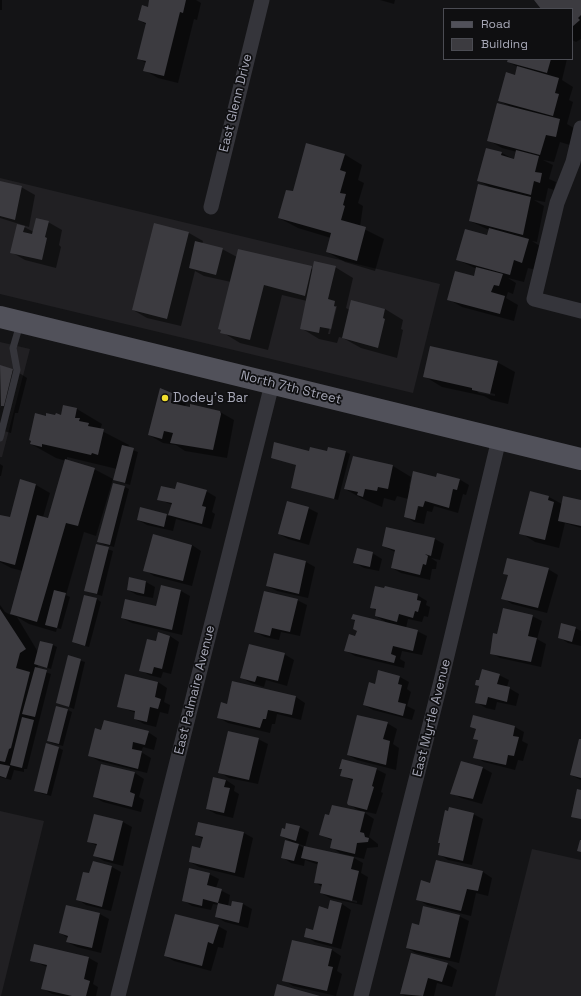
<!DOCTYPE html>
<html>
<head>
<meta charset="utf-8">
<style>
	body { margin:0 }
	#map { position:relative; width:581px; height:996px; overflow:hidden; background:#141416; font-family:"Space Grotesk",sans-serif }
	canvas { display:block }
	.legend { position:absolute; left:443px; top:8px; width:130px; height:52px; box-sizing:border-box; background:#0f0f11; border:1px solid #4b4c53; margin:0; padding:5px 7px; list-style:none; font-size:12px; color:#a6a7b6 }
	.legend li { display:flex; align-items:center; gap:8px; height:20px }
	.legend b { width:20px; border:1px solid #4b4c53 }
</style>
</head>
<body>
<div id="map">
<canvas width="581" height="996"></canvas>
<ul class="legend">
<li><b style="height:5px;background:#51515a"></b>Road</li>
<li><b style="height:11px;background:#3c3b40"></b>Building</li>
</ul>
</div>
<script>
const ctx = document.querySelector('canvas').getContext('2d');
ctx.lineJoin = 'round';
function fill(path, color) {
  ctx.fillStyle = color;
  ctx.fill(path, 'evenodd');
}
function strokePath(path, color, width, dash) {
  ctx.strokeStyle = color;
  ctx.lineWidth = width;
  ctx.lineCap = dash ? 'butt' : 'round';
  ctx.setLineDash(dash || []);
  ctx.stroke(path);
}
function write(font, color, halo, rows, align = 'center') {
  ctx.font = font + ' "Space Grotesk",sans-serif';
  ctx.lineWidth = 3.5;
  ctx.setLineDash([]);
  ctx.textBaseline = 'middle';
  ctx.strokeStyle = halo;
  ctx.fillStyle = color;
  for (const [text, x, y, turn = 0] of rows) {
    ctx.save();
    ctx.translate(x, y);
    ctx.rotate((+turn || 0) * Math.PI / 180);
    ctx.textAlign = isNaN(turn) ? turn : align;
    if (halo) ctx.strokeText(text, 0, 0);
    ctx.fillText(text, 0, 0);
    ctx.restore();
  }
}
const built = new Path2D(`
	M0,178L440,284L413,393L0,294Z
	M0,342L30,349L2,457H0Z
	M0,811L44,821L1,996H0Z
	M532,849L581,860V996H495Z`);
const shadow = new Path2D(`
	M0,0H2V10H0Z
	M150,0H196L201,3L197,20L194,19L178,83L158,78L144,70L146,63L138,58L147,25L139,20L148,8Z
	M380,0H395L394,4Z
	M535,0H581V39L576,42L572,40V9H542Z
	M509,59H567L562,80L573,87L569,100L573,102L567,124L574,128L570,145L560,142L554,162L543,160L553,165L549,179L556,182L554,190L548,188L545,202L534,200L544,206L537,242L532,241L543,248L536,270L528,268L524,282L508,278L516,283L513,294L508,292L506,298L518,305L514,321L462,307L448,299L474,277L477,269L458,260L487,236L489,230L470,221L488,186L479,181L486,149L502,153L515,160L517,152L502,148L488,140L509,106L500,101L515,76L518,67L508,62Z
	M344,154L362,165L358,180L364,183L358,203L363,206L360,227L384,239L375,271L345,262L327,252L331,238L298,228L279,218L293,193Z
	M0,182L21,187L35,195L29,227L0,218Z
	M48,222L62,230L59,245L61,247L56,268L25,260L11,252L22,226L34,232Z
	M155,225L189,233L203,241L202,244L222,249L237,257L314,269L335,267L353,278L346,308L350,310L385,309L403,320L401,329L403,330L397,358L361,348L343,338L339,337L337,343L319,339L301,328L307,301L282,295L268,350L240,343L222,332L231,282L204,276L195,271L181,326L147,318L133,310ZM335,306H337L330,334H328Z
	M497,362L515,372L508,404L491,400L484,396L442,387L424,376ZM476,390L495,394V396L479,393Z
	M0,366L13,369L27,378L18,413H15L11,433L0,430Z
	M171,394L186,402L185,407L220,412L234,420L227,458L185,451L176,445L163,443L149,435Z
	M77,409L102,424L100,430L129,445L128,448L138,452L130,485L114,480L117,469L67,457V461L94,469L113,479L96,536L84,532L66,595L70,597L61,629L57,628L56,632L29,624L17,617L38,652L53,645L57,647L51,669L38,665L37,669L51,674L27,769H24V772L14,770L11,780L0,777V605L5,612L11,615L23,571L11,568L0,562V516L11,518L21,481L36,485L50,493L43,517L49,519L66,461L56,458L31,444L46,417L62,416Z
	M310,452H346L350,454L338,500L292,487L297,465L272,457Z
	M0,464L3,466L1,476H0Z
	M393,466L411,477L409,487L437,478L459,479L469,485L466,495L463,494L458,513L434,506L432,512L427,511L424,524L414,522L405,516L409,503L408,499L397,496L395,501L384,498L382,507L363,499L345,489ZM418,501H420L418,510H416Z
	M125,487L129,489L114,547L103,544L99,541Z
	M175,491H206L216,497L212,512L215,514L211,529L176,519L173,531L147,525L138,520L166,515L169,516L172,505L159,499Z
	M549,497L562,504L581,501V528L565,523L559,548L535,542L521,533Z
	M308,508L318,513L309,545L288,539L279,534Z
	M154,535L192,545L201,551L192,586L154,576L145,570Z
	M435,539L444,544L440,560L431,558L437,562L436,569H432L430,580L401,573L392,568L395,552L383,546Z
	M97,545L113,551L102,596L86,591Z
	M372,553L382,559L379,571L364,568L355,563Z
	M306,562L315,567L308,598L277,591L267,586Z
	M548,569L558,575L547,613L512,604L503,598L509,576L504,573Z
	M130,579L146,582L155,587L153,598L137,595L128,590Z
	M161,586L181,591L190,596L182,635L132,623L122,618L157,608Z
	M417,595L427,601L426,605L430,607L428,617L424,616L422,622L408,619L406,628L417,631L427,636L422,655L402,651L400,659L405,662L404,668L355,656L346,651L356,637L358,631L355,621L352,619L389,624L376,616L377,611L371,607Z
	M97,599L101,602L89,647L77,644L73,642Z
	M297,600L307,605L300,636L281,632L279,640L265,637L255,632Z
	M532,616L542,621L537,639L546,644L541,667L500,658L491,653L498,635Z
	M575,628L581,631V646L568,643L559,637Z
	M170,636L179,642L171,674L163,672L161,678L149,675L140,670L156,642Z
	M284,654L294,660L287,686L266,680L264,687L251,683L242,678Z
	M69,657L85,662L74,709L58,703Z
	M499,675L509,680L507,687L519,694L516,706L497,702L495,710L486,708L476,702L480,687L476,684Z
	M400,677L409,682L407,689L411,692L407,706L415,710L412,720L373,710L364,705L375,685Z
	M158,682L167,688L164,702L170,705L168,714L160,712L156,727L144,724L135,719L136,713L118,706Z
	M233,682L296,697L305,703L301,720L277,714L275,724H272L270,733L228,723L219,718L227,705Z
	M68,710L72,712L63,746L52,743L48,741Z
	M474,717L515,727L524,732L522,741L528,744L523,761L518,760L515,770L484,762L475,757L479,741L474,738L477,730L471,727Z
	M387,723L397,729L393,744L399,748L396,770L357,760L348,755Z
	M102,731L148,732L157,738L154,750L143,747L141,752L151,758L147,773L99,761L90,756Z
	M258,739L268,744L258,784L229,778L219,772Z
	M581,740V780L571,775Z
	M59,748L63,750L51,796L40,793L35,790Z
	M462,763L483,768L492,773L482,804L461,798L452,793Z
	M102,765L135,773L144,779L139,797L144,800L141,812L103,802L94,797Z
	M340,768L376,769L386,774L381,792L383,793L376,814L358,810L349,804L353,781L341,775L343,770Z
	M226,780L235,786L234,791L239,794L233,818L216,814L207,809Z
	M334,806L365,813L374,819L369,837L378,844V847L367,848L364,859L340,853L331,847L333,841L321,835Z
	M473,814L483,819L472,865L448,860L439,854Z
	M123,822L132,827L123,866L104,861L95,856L97,846L88,841Z
	M299,827L309,832L305,847L354,858L363,863L361,873L368,877L362,905L330,898L321,893L322,887L315,882L319,865L305,860L304,866L291,863L282,857L292,842L281,836L285,830ZM299,844L305,846L304,848L299,845ZM330,894L357,901V903L330,896Z
	M244,833L253,838L244,878L199,867L190,862L201,849L203,839L196,835Z
	M93,862L112,867L121,872L111,911L86,905L77,899L90,874Z
	M483,872L492,878L488,896L476,893L471,916L427,905L417,899L431,884Z
	M209,874L219,879L216,888L230,895L228,906L231,907L233,902L243,904L252,909L248,928L225,922L216,917L219,905L213,904L211,910L192,906L183,900Z
	M331,902L342,904L351,910L341,949L315,942L305,936L314,931L329,910Z
	M100,914L109,919L101,953L77,947L67,942L68,938L60,933Z
	M459,916L469,921L459,963L416,953L407,948Z
	M218,926L227,931L223,948L218,947L211,971L174,961L165,956Z
	M293,941L332,950L341,956L337,971L342,974L336,996L293,986L284,980Z
	M34,945L89,958L98,963L93,984L98,987L96,996H62L52,994L42,988L47,967L31,960Z
	M447,964L457,970L452,987L437,983L434,996H405L401,994Z`);
const building = new Path2D(`
	M149,0H186L183,13L180,12L164,76L143,71L146,61L137,59L146,23L138,20L142,5L148,7Z
	M534,0H581V15L578,18L580,20L572,27V9H541Z
	M508,59H551L547,73L507,62Z
	M517,66L559,78L555,93L559,94L553,116L498,101L506,72L515,75Z
	M497,103L560,119L556,137L546,135L540,155L487,141Z
	M306,143L345,154L340,170L346,172L340,193L346,194L343,205L345,206L341,220L366,227L357,261L326,252L331,233L278,218L286,190L293,191Z
	M486,148L502,152L501,155L514,159L516,150L539,156L535,172L542,173L540,183L534,181L531,195L477,181Z
	M0,181L22,186L15,220L0,216Z
	M478,184L531,197L523,235L469,221Z
	M36,218L49,221L45,237L47,238L42,260L10,253L17,224L25,226L23,232L32,234Z
	M154,223L189,232L167,319L132,310Z
	M489,228L529,239L522,263L514,260L510,275L456,260L465,229L487,235Z
	M195,241L223,248L216,275L189,268Z
	M238,249L312,266L305,296L264,285L250,340L220,333L221,330L218,329Z
	M314,261L336,266L328,299L335,301L334,306L336,307L331,329L320,327L319,333L300,329Z
	M476,267L503,274L499,286L494,285L491,292L505,296L500,314L447,300L455,271L474,276Z
	M351,300L385,309L383,318L385,319L378,348L342,338Z
	M430,346L498,361L490,394L472,390V388L423,377Z
	M0,365L13,369L4,406H1V409Z
	M160,388L172,393L171,403L190,407V404L220,411L221,414L213,450L170,443L173,433L164,431L162,439L148,435Z
	M63,405L77,408L75,418H80L79,421L89,423L88,426L104,429L98,455L92,453L91,455L42,444V447L30,444L31,441L29,440L35,413L46,416V413L55,415L56,413L61,415Z
	M274,442L309,451L310,447L327,451L328,447L346,451L334,499L291,488L296,465L271,458Z
	M122,445L134,448L125,483L113,480Z
	M353,456L393,465L388,489L378,487L377,491L365,489L363,497L357,495L358,492L344,489Z
	M65,459L95,468L78,526L66,523L37,622L10,614L37,515L48,518Z
	M413,471L436,477L437,473L460,479L457,490L453,489L449,508L425,501L423,507L418,506L415,520L404,517Z
	M20,479L36,484L15,565L0,561V515L10,517Z
	M177,482L207,490L202,506L206,507L202,524L168,515L172,503L157,500L161,486L175,489Z
	M113,483L125,486L110,545L97,542Z
	M530,491L549,496L548,500L554,502L545,540L519,534Z
	M563,496L581,500V526L558,521Z
	M287,501L309,507L300,540L278,534Z
	M140,507L167,514L164,527L137,520Z
	M386,527L435,538L431,556L425,554L428,556L426,565L423,564L420,575L391,568L395,550L382,546Z
	M153,534L192,545L183,581L143,571Z
	M96,544L109,547L97,594L84,591Z
	M357,548L373,552L370,567L353,563Z
	M274,553L306,561L299,594L266,586Z
	M507,558L549,568L538,608L501,599L508,575L503,574Z
	M129,577L146,581L144,594L127,590Z
	M161,585L181,590L172,630L121,618L125,599L156,606Z
	M375,586L384,588L385,586L418,594L417,600L421,601L418,612L415,611L413,618L399,614L397,622L375,616L376,609L370,608Z
	M54,590L66,593L57,628L45,625Z
	M264,591L298,599L290,632L272,628L270,636L254,632Z
	M84,595L97,598L85,646L72,642Z
	M503,608L533,615L528,636L537,638L531,662L490,654L493,633L497,634Z
	M0,609L26,649L20,653L16,668L30,672L11,748L9,749L5,762L0,761Z
	M353,614L418,630L413,651L393,646L391,654L396,656L394,663L344,651L349,634L355,636L357,631L353,629L355,620L351,619Z
	M561,623L576,627L572,642L558,638Z
	M158,632L170,636L162,669L154,667L152,674L139,671L147,639L156,641Z
	M40,641L53,644L47,668L34,664Z
	M249,644L285,653L278,681L257,676L255,682L240,678Z
	M68,655L81,659L69,707L56,703Z
	M35,667L47,670L35,717L22,714Z
	M482,669L500,674L497,684L510,687L507,702L488,697L486,705L475,703L479,686L475,685L476,680H479Z
	M378,670L400,676L398,684L402,685L398,702L406,704L403,716L363,705L369,682L375,684Z
	M125,674L158,682L155,697L161,699L158,709L150,707L147,722L134,719L135,711L117,707Z
	M232,681L296,696L292,715L268,710L266,719H263L260,728L217,718L221,702L227,704Z
	M56,706L68,709L59,744L47,741Z
	M357,715L388,722L383,739L390,741L386,765L347,755Z
	M473,715L515,726L513,736L519,737L514,756L508,755L506,765L473,758L478,740L473,739L476,729L470,727Z
	M22,717L34,720L22,768L10,765Z
	M104,720L149,731L145,745L133,742L132,749L142,751L138,769L88,756L95,728L101,730Z
	M228,731L259,738L249,780L218,773Z
	M579,739H581V778L570,775Z
	M46,743L59,747L47,794L34,791Z
	M342,759L377,768L372,786L374,787L367,810L348,805L347,803L353,779L340,776L342,769H339Z
	M461,761L483,767L473,799L450,794Z
	M0,764L10,766L6,778L0,776Z
	M101,764L135,772L130,792L135,794L132,807L93,797Z
	M213,777L226,780L224,787L230,788L224,813L206,809Z
	M577,789L581,790V819L571,817Z
	M332,805L365,812L360,832L364,833L365,837L369,838L368,842L357,843L355,854L330,848L332,839L319,835L325,814L329,815Z
	M449,807L474,813L463,861L438,855L440,843H438L445,810L448,811Z
	M94,814L123,821L113,861L93,856L97,844L87,842Z
	M198,822L244,832L235,873L189,862L192,846L200,848L203,837L195,835Z
	M286,823L300,826L296,841L280,836L282,828L285,829Z
	M285,840L299,844L294,861L281,858Z
	M580,840H581V852L577,851Z
	M304,846L354,857L351,869L359,871L352,901L320,893L322,884L314,883L318,862L301,858Z
	M436,860L483,871L478,891L467,889L461,911L416,900L421,880L430,883Z
	M93,861L112,866L102,907L76,900L83,872L89,873Z
	M189,868L210,873L207,885L222,889L218,903L203,899L202,906L182,901Z
	M330,900L342,903L332,944L304,937L306,928L313,930L319,906L328,909Z
	M232,901L243,903L239,923L215,917L218,903L231,906Z
	M66,905L100,913L92,948L66,942L68,936L59,933Z
	M423,906L460,915L450,958L406,948L412,923L419,925Z
	M175,914L219,925L213,944L208,942L202,966L164,956Z
	M292,940L332,949L328,966L333,967L327,991L282,981Z
	M34,944L89,957L84,979L90,981L86,996H72L41,989L47,965L30,961Z
	M411,953L448,963L442,982L428,978L423,996L400,994Z
	M277,984L320,996H274Z`);
const service = new Path2D(`
	M0,438L17,370L13,348L20,324`);
const minor = new Path2D(`
	M581,128L573,162L557,203L534,299L581,311
	M211,207L262,0
	M118,996L272,384
	M361,996L441,681L499,439`);
const primary = new Path2D(`
	M0,317L581,459`);
const markers = [
	[165,398,4,"#f3df2e"]
];
const streetNames = [
	["East Glenn Drive",236,103,-76],
	["North 7th Street",291,388,14],
	["East Palmaire Avenue",195,690,-76],
	["East Myrtle Avenue",432,718,-76]
];
const poiNames = [
	["Dodey's Bar",173,398]
];
fill(built, '#212023');
fill(shadow, '#0007');
fill(building, '#3c3b40');
strokePath(service, '#35353b', 7);
strokePath(minor, '#35353b', 15);
strokePath(primary, '#51515a', 22);
for (const [x, y, r, color] of markers) {
  const dot = new Path2D();
  dot.arc(x, y, r, 0, 2 * Math.PI);
  ctx.fillStyle = color;
  ctx.fill(dot);
  strokePath(dot, '#0f0f11', 1.5);
}
write('13px', '#a6a7b6', '#0f0f11', streetNames);
write('13px', '#a6a7b6', '#0f0f11', poiNames, 'left');
</script>
</body>
</html>
